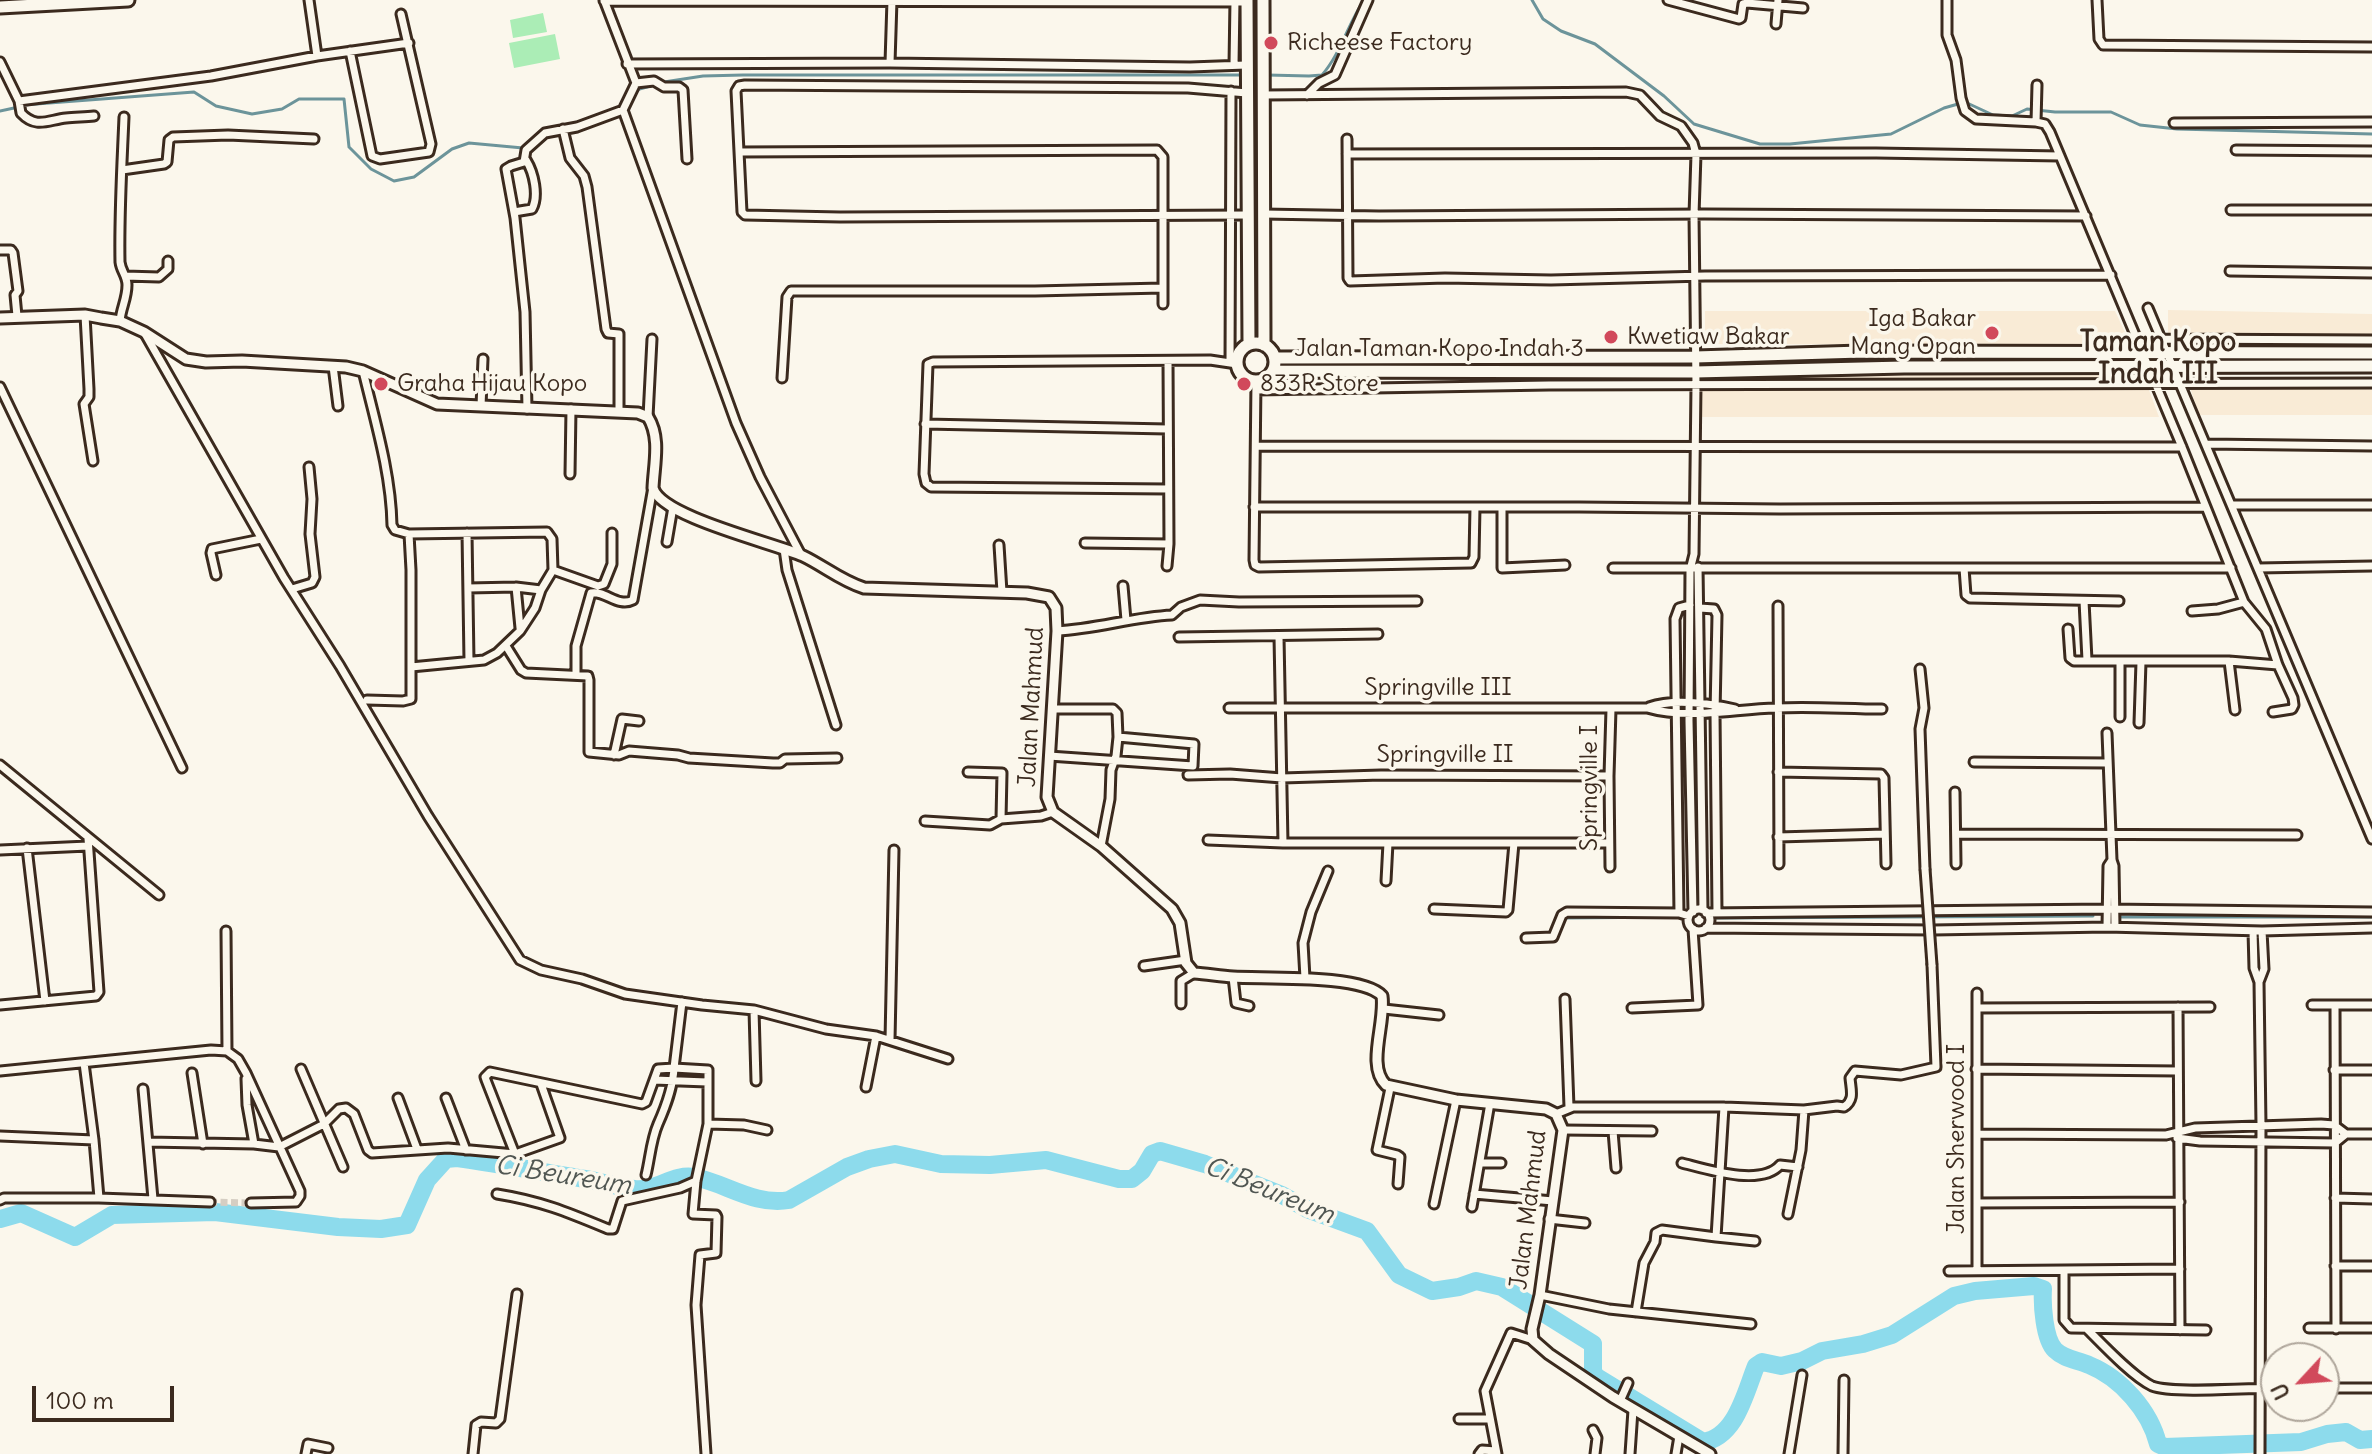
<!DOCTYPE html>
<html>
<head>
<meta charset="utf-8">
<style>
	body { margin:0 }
	#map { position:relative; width:2372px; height:1454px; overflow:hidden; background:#fbf7ec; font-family:Delius,sans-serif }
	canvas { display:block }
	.north { position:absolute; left:2260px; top:1342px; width:80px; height:80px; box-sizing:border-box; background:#fbf7ec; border:2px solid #aea59a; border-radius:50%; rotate:244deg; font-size:22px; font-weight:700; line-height:32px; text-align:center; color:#3b2a1e }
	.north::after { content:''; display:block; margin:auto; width:28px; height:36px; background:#d1495b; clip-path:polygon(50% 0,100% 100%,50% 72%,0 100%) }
	.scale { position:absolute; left:32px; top:1386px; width:142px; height:36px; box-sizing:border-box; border:4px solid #3b2a1e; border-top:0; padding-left:10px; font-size:24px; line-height:28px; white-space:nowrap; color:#3b2a1e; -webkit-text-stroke:6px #fbf7ec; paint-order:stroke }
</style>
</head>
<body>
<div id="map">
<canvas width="2372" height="1454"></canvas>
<div class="north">U</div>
<div class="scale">100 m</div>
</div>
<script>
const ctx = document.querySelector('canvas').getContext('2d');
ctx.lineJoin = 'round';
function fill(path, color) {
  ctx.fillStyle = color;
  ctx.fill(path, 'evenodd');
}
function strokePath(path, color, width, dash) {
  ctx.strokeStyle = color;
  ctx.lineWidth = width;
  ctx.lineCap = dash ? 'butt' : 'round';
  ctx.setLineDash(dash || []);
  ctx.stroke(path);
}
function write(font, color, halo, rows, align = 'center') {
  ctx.font = font + ' Delius,sans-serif';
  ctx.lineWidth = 7;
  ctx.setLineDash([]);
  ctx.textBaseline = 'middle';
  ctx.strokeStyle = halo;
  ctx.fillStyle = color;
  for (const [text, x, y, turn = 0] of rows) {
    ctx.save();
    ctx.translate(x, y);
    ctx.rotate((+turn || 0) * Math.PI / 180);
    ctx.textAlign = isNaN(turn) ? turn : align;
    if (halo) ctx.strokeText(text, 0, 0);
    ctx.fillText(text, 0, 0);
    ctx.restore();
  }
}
const built = new Path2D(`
	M2168,310L2372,314V346L2168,345Z
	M1705,311H2115L2131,345L1705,344Z
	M2143,374L2159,417H1700V375Z
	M2187,378H2372V415H2199Z`);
const green = new Path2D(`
	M543,13L547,32L513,38L510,20Z
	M555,34L560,59L514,68L509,43Z`);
const stream = new Path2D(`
	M1532,0L1543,19L1561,31L1595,44L1664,96L1694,124L1760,144H1790L1891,134L1944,108L1965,102L1993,115L2012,116L2027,109L2055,112H2111L2140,125L2177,129L2372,134
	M1267,75L1309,76L1322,75C1341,53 1348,24 1364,0
	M664,82L703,76L743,75H1244
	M630,100L636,90L654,85
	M23,105L194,92L216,106L252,114L282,109L299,99H344L349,147L371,169L394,181L414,177L452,149L469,143L523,148
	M0,111L14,108
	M548,129L574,124L617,108
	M2119,917H2372
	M1566,918L1673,917
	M1714,918L2093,916`);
const river = new Path2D(`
	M0,1219L21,1213L75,1237L112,1215L215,1212L338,1227L381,1229L407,1225L427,1180L446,1159L457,1158C500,1164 542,1172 585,1179C602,1182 618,1187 634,1189C655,1192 674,1173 694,1177C726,1183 754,1206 789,1200L847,1167L869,1159L895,1154L941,1164L990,1165L1046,1160L1119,1179H1132L1142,1171L1152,1154L1160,1151L1205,1164L1282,1195L1307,1209L1367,1231L1399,1275L1432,1291L1459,1287L1476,1281L1502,1287L1593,1344V1370L1595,1376L1703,1442C1736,1437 1745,1393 1756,1366L1762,1362L1781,1366L1802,1361L1822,1351L1863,1344L1892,1335L1954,1296L1975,1291L2034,1286L2043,1289C2042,1304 2044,1339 2055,1350C2064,1359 2078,1360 2089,1365C2121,1378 2150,1411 2158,1444L2165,1447L2301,1442L2327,1434L2346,1432L2360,1440L2372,1439`);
const minorTunnel = new Path2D(`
	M210,1202L251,1203`);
const minor = new Path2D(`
	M309,0L317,56
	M604,0L636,83L654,81L664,87H679L683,90L687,159
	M1668,0L1739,19L1741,18L1743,4L1747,3L1803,8
	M1947,0V35L1956,60L1961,98L1965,111L1976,119L2036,122L2045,124L2050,132L2182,447L2244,602L2266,629L2278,665L2293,698L2294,705L2292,709L2273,712
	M2097,0L2099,39L2103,45L2372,47
	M604,1L1247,2
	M1776,24L1778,0
	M350,51L372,156L380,159L429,152L431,144L401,14
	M0,62L19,101L211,76L317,56L409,43
	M890,63L892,0
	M627,64L890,63L1190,67L1246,65
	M1234,65L1235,0
	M636,83L623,110L736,423L760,477L801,555
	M1247,93L1188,88L745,85L739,86L736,91L742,212L745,215L840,217L1248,215
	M1264,95L1626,92L1640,95L1660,116L1681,126L1693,143L1696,154L1694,215L1696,385L1694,554L1690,570L1689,721L1693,912
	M1307,95L1319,83L1335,75L1368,0
	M19,101L21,113C36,129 48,120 66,118C75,117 85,117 94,116
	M2036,122L2037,85
	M2174,123L2372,122
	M563,129L570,158L584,176L587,187L606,329L608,333L619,334V411
	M1347,139L1348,278L1350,281L1445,278L1551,280L1705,276L2111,275
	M2236,150L2372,151
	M740,152L1157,150L1163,157V304
	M1347,154L1876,153L2060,156
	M122,170L164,164L167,162L169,140L173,137L228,135L314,139
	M2231,210H2372
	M514,212L532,209C539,196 534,173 526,160
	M1263,214L1379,216L1704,214L2086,216
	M0,250H11L13,253L18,291L15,295L17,316
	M2230,271L2372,273
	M125,276L159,277L168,269V261
	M2148,308L2372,839
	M85,315L89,389V397L84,404L93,461
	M120,321C121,308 127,299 127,285C127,276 121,271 120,262C119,213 122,165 124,117
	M144,332L284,578L340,666L428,816L520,960L541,970L582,979L625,994L702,1005L754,1010L826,1029L876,1036L948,1059
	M2162,339L2372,340
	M1230,363L1231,91
	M333,366L338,406
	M363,371C375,421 391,473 392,525L395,530L409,534L411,570V699L403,701L367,700
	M782,378L787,297L791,291H1035L1162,288
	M1256,381L1254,560L1255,565L1259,567L1471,563L1474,557L1475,507
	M0,387L182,768
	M1256,390L1549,385L2372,383
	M481,406L483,359
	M527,409L525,312L515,218L506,169L511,166L524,162L526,150L545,133L577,127L623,110
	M648,417L652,339
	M925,424L1167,429
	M2206,444L2372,446
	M1256,446L2182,447
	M570,474L571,409
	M1168,489L931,487L926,483L924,474L928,364L933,362L1210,360L1237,364
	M2232,505H2372
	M1254,507H1579L1780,509L2205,507
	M1502,507V568L1565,565
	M467,533L469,661
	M409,534L547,532L552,539L553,570
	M667,542L673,507
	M1085,543L1169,544
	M999,545L1002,592
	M784,549L787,570L836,725
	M1167,566L1169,544L1168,361
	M1698,567L1703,910
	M1613,568H2231
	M1964,568L1966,595L1970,598L2119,601
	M2258,568L2372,566
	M216,575L211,553L212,549L261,539
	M1123,586L1126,620
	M516,587L520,628
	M468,588L516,587L541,590
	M292,589L312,583L315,577L310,534L312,499L309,467
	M2084,601L2087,660
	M1778,606L1779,864
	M1700,608L1714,609L1717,615L1715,713L1717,912
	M2192,611L2218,609L2244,602
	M2068,629L2070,658L2074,661H2229L2278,665
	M1057,631C1096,629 1133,617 1172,615L1181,607L1200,600L1239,602L1417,601
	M1179,637L1378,634
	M1279,637L1283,843
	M506,646L521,670L526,673L588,676L589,680V752L619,755L629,751L678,755L689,758L773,763H780L785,759L837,758
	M2229,661L2235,710
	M2120,662V717
	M411,667L484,660L497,653L520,631L535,608L541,590L553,570L598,586L604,584L612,564V533
	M1920,669L1924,708L1920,729L1925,869
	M576,675V646L591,593C605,590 618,608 633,600L653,487
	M1649,707C1675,698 1708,703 1735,709
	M1229,708H1647C1689,720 1733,709 1776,708C1811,706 1847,709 1882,709
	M1052,709H1113L1117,713L1118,737L1116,756L1111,770L1110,799L1101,846
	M2139,723L2141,662
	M2107,733L2112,860L2114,866L2115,927
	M614,755L622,719L639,721
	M1049,756L1193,766L1194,744L1118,737
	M1974,762L2107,763
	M0,765L159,895
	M968,772L1002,773L1001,819
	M1778,772L1881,774L1884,778L1886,864
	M1188,775L1230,774L1282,778L1381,775L1609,776
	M1955,792L1956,864
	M925,821L990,825L1001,819L1041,816L1053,812
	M1957,834L2297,835
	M1778,837L1885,834
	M1208,840L1283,843H1609
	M27,848L45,1001
	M0,850L88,846
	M1610,867L1609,776L1611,709
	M1386,881L1388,843
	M1434,909L1506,912L1508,910L1514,843
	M1688 920a11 11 0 1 1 22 0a11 11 0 1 1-22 0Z
	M1679,913L1675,619L1679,608L1690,605
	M1706,913L2107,909L2372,912
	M2107,927L2108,866L2112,860
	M1706,928L1933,930L2107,927L2262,931L2372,928
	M226,931L227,1051L238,1059L246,1073L300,1191V1196L296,1202L251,1203
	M2253,931L2254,968L2259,982L2264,969L2262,931
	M1526,938L1553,937L1562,915L1567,912L1679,913L1689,916
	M1144,966L1186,960
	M1233,977L1236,1003L1249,1006
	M1305,978L1303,943L1311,912L1328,871
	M2259,982L2261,1125L2260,1454
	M1565,999L1569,1107
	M682,1002L674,1068L708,1070V1124L696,1181L693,1214L716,1215L717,1217L716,1253L700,1255L696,1305L706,1454
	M1181,1004V981L1194,973
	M0,1005L96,996L99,992L88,838
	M2312,1005H2372
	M2335,1005L2336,1329
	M2178,1007L2180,1330
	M1632,1008L1698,1005L1693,929
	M1977,1008L2210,1007
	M1384,1009L1439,1015
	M754,1010L756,1081
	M890,1040L894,850
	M84,1063L94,1140L99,1198
	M301,1069L343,1167
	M1976,1069L2178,1071
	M2334,1070H2372
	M0,1071L211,1050L227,1051
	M192,1073L203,1144
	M246,1079L247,1105L254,1144
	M654,1080L707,1082
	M866,1087L876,1036
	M1390,1088L1377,1150L1397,1155L1400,1157L1398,1184
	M143,1089L153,1199
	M398,1098L417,1149
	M446,1098L466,1150
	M1556,1114L1573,1107H1724L1804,1110L1837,1106L1844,1107C1855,1100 1851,1090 1850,1078L1855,1071L1901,1075L1936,1067L1932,965
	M708,1124L744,1125L767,1130
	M1563,1130L1652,1131
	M1613,1131L1616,1168
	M1977,1134L2166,1135L2195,1128L2321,1124L2334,1125L2346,1134
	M0,1136L94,1140
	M2177,1138L2200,1141L2335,1143L2346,1134H2372
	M148,1142L254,1144L279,1147L324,1124L339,1109L346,1108L354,1114L368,1150L372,1153L448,1148L515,1154L560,1138L541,1084
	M515,1154L486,1080L485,1077L490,1072L642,1104L646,1102L658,1069L674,1068C673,1088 666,1106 658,1124C651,1140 650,1159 646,1175
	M1480,1163H1501
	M1682,1163C1706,1169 1761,1187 1780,1165L1798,1167
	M497,1194C541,1201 567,1212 608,1229H613L622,1201L680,1188L696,1181
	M1474,1194L1553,1201
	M2335,1198L2372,1199
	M0,1200L4,1198H99L210,1202
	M1977,1203L2180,1202
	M1434,1204L1456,1100
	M1472,1207L1490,1103
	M1788,1214L1801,1150L1804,1110
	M1549,1219L1585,1223
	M1716,1237L1755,1241
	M2335,1266H2372
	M1977,1270V993
	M1949,1271L2180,1269
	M2064,1271V1320L2071,1328L2206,1330
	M1540,1295L1609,1309L1751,1324
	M1636,1312L1644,1263L1655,1242L1656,1233L1662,1230L1716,1237L1724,1107
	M2309,1328H2372
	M2087,1329C2103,1345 2133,1377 2152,1386C2171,1394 2251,1388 2276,1388
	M2324,1388H2372
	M1620,1401L1628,1383
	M1459,1419H1490
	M1593,1430L1597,1438L1595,1454
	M306,1454L308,1444L328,1448
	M473,1454L476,1425L481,1422L496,1423L500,1419L517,1294
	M1479,1454L1482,1450L1496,1451
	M1497,1454L1485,1391L1511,1333L1533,1340
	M1630,1454L1633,1410
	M1676,1454L1679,1436
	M1789,1454L1802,1375
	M1843,1454L1844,1380`);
const tertiary = new Path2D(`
	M0,318L85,315L101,318L120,321L144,332L186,359L206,362L242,361L346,367L363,371L437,404L638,413L648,417C661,438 654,464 653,488C661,517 774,543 803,556C824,566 841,581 864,588L1027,593L1049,597L1056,608L1057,631L1047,797L1053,812L1101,846L1172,909L1180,923L1186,963L1194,973C1207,974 1220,976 1233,977C1264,979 1362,974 1382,996C1386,1023 1366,1066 1386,1085L1456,1100L1546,1109L1556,1114L1563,1130L1540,1295L1532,1329L1533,1340L1549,1354L1613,1397L1710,1454`);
const secondary = new Path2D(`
	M1247,0L1249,344
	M1263,0L1264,345
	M0,7L128,0
	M1237 362a19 19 0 1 1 38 0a19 19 0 1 1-38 0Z
	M1275,358L1695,357L1861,352L2372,353
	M1274,371L1695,372L1904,367L2372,366`);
const minorBridge = new Path2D(`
	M1925,869L1932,965`);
const markers = [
	[1271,43,8,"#d1495b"],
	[1992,333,8,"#d1495b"],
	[1611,337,8,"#d1495b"],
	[381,384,8,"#d1495b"],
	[1244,384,8,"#d1495b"]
];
const poiNames = [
	["Richeese Factory",1287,43],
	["Iga Bakar",1976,319,"right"],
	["Mang Opan",1976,347,"right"],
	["Kwetiaw Bakar",1627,337],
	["Graha Hijau Kopo",397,384],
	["833R Store",1260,384]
];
const streetNames = [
	["Jalan Taman Kopo Indah 3",1439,349],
	["Springville III",1438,688],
	["Jalan Mahmud",1032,707,-87],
	["Springville II",1445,755],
	["Springville I",1590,788,-90],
	["Jalan Sherwood I",1957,1139,-90],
	["Jalan Mahmud",1529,1210,-83]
];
const waterNames = [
	["Ci Beureum",563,1176,9],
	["Ci Beureum",1269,1191,22]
];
const quarterNames = [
	["Taman Kopo",2158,343],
	["Indah III",2158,375]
];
fill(built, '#f9ebd6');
fill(green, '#abedb6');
strokePath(stream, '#6c949a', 3);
strokePath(river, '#8ddbec', 18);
strokePath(minorTunnel, '#d5cec3', 7, [7, 3.5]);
strokePath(minor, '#3b2a1e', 13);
strokePath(tertiary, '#3b2a1e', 15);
strokePath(secondary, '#3b2a1e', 17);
strokePath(minor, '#fbf7ec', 7);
strokePath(tertiary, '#fbf7ec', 9);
strokePath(secondary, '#fbf7ec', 11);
strokePath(minorBridge, '#3b2a1e', 13, []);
strokePath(minorBridge, '#fbf7ec', 7);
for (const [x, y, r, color] of markers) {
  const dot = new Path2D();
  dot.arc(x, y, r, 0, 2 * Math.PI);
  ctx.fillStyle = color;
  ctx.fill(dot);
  strokePath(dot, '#fbf7ec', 3);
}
write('24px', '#3b2a1e', '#fbf7ec', poiNames, 'left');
write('24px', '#3b2a1e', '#fbf7ec', streetNames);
write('italic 26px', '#505652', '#fbf7ec', waterNames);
write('bold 28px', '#3b2a1e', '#fbf7ec', quarterNames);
</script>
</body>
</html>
